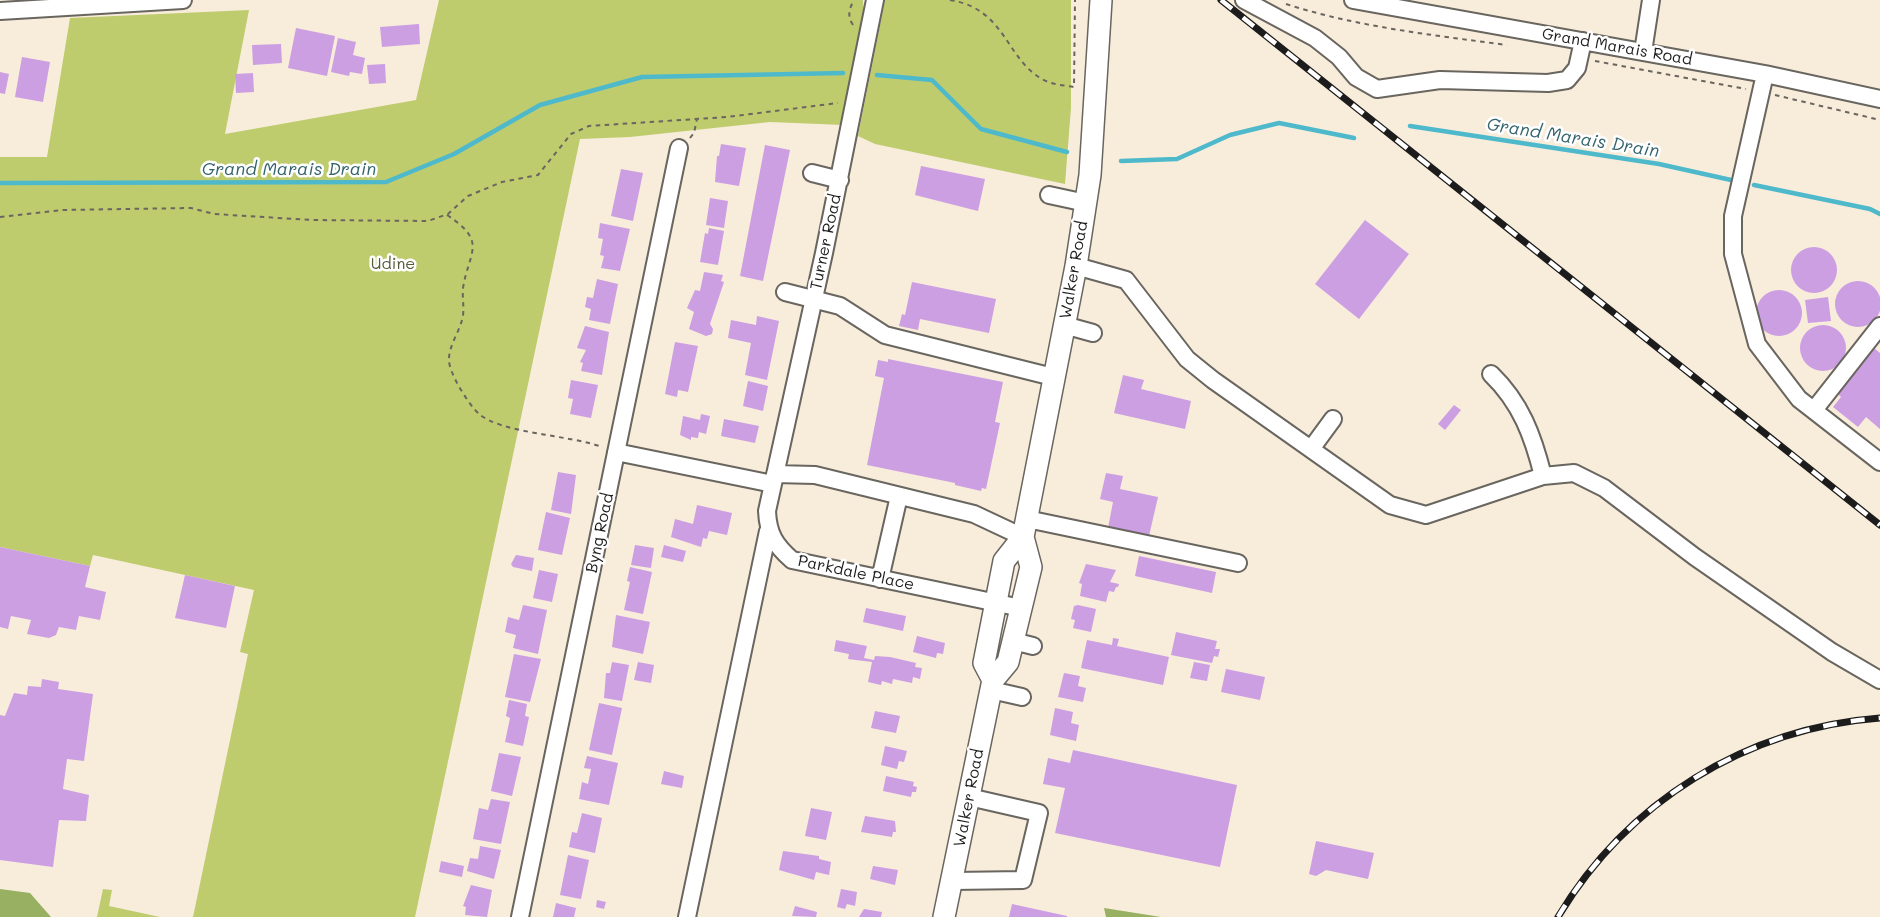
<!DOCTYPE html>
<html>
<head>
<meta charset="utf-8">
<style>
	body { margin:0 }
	canvas { display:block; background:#f8ecdb }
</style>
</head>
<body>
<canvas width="1880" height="917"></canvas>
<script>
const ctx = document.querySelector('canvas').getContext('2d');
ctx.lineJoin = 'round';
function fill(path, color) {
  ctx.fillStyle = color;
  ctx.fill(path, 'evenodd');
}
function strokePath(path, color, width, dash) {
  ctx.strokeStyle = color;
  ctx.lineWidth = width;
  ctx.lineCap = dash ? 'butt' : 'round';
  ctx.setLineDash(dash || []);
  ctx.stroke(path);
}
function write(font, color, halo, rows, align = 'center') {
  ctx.font = font + ' Mali,sans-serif';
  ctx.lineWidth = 5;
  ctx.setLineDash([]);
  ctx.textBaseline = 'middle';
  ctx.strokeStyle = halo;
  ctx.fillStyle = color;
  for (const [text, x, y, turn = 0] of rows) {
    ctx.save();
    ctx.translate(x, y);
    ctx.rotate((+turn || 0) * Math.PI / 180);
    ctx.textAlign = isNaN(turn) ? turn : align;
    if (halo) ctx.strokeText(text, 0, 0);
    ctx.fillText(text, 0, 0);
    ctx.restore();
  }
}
const green = new Path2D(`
	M439,0H863L864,17L844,125L770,122L630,137L580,139L415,917H193L248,654L240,652L254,590L93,555L90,566L0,547V157H47L70,18L249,10L225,134L416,100Z
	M885,0H1071V108L1065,184L875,144L858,136Z
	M103,889L112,890L109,906L160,917H97Z`);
const forest = new Path2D(`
	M0,889L30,893L51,917H0Z
	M1104,908L1161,917H1106Z`);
const stream = new Path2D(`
	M877,75L932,80L981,129L1067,152
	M1410,126L1659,164L1731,180
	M1121,161L1177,159L1230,135L1279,123L1354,138
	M0,183L386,182L454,154L540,105L642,77L843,73
	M1754,185L1870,209L1880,214`);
const building = new Path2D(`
	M419,24L420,44L382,47L380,27Z
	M296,28L335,36L327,76L288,68Z
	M338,38L356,42L353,55L365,58L362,74L350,72L349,76L331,72Z
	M281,44L282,63L253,65L252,45Z
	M22,57L50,62L43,102L15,97Z
	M385,64L386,83L369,84L367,65Z
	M0,72L9,74L5,94L0,93Z
	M253,73L254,92L236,93L235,74Z
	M721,144L746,148L739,186L715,182L717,156H719Z
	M765,145L790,150L763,281L740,276Z
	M921,166L985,179L978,211L915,195Z
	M621,169L643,173L633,221L611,216Z
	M710,198L728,201L724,228L706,225Z
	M1365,220L1409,254L1359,319L1315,284Z
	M600,223L630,229L620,271L601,268L604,256L600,255L603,239L598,238Z
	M709,228L724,231L718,265L700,262L705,233L708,234Z
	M1791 270a23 23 0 1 1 46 0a23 23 0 1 1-46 0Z
	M704,272L723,275L721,281L724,282L710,324L713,329L712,334L706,336L689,329L694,312L687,308L695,290L700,291Z
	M597,279L618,284L610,324L589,320L591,309L585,307L587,297L593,298Z
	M1835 304a23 23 0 1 1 46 0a23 23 0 1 1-46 0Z
	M912,282L996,299L989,333L920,319L918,330L899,326L902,314L905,315Z
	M1756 313a23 23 0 1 1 46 0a23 23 0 1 1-46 0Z
	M1828,297L1831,321L1808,323L1805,300Z
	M757,316L779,321L767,380L745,375L751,343L728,338L731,320L756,325Z
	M1800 348a23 23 0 1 1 46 0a23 23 0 1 1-46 0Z
	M585,326L609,332L602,375L581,371L583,363L580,362L586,350L577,348Z
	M675,342L698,346L688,392L678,390L677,397L665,394Z
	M1874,348L1880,353V429L1866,417L1858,427L1833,407L1841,397L1838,394Z
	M888,359L1003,382L995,422L1000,423L986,489L982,488L981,491L955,485V483L867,465L884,378L875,376L878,360L888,362Z
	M1123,375L1144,380L1141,389L1191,401L1185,429L1114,413Z
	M571,380L598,385L591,418L570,414L573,399L568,398Z
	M748,381L768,386L763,411L743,406Z
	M1454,405L1461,410L1445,430L1438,424Z
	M701,414L710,416L706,434L699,432L698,438L691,437V440L680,435L683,416L700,420Z
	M724,419L759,426L755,443L721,436Z
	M558,472L576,475L571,514L551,510Z
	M1106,473L1123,476L1120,489L1158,497L1149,536L1108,528L1113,502L1100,499Z
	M697,505L732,513L727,535L709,531L707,539L703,538L701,547L671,537L675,519L693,524Z
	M546,512L570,518L562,555L538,550Z
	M635,545L654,548L651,568L631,565Z
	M664,545L686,551L683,562L661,557Z
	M0,547L90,566L85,587L106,592L100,620L79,616L76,630L59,627L56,635L49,638L27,634L31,620L11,616L8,629L0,627Z
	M516,555L534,558L532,571L513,567L511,564Z
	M1139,556L1216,572L1212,593L1135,576Z
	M1086,564L1116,570L1110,582L1119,584L1118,587H1116L1114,592L1109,591L1106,602L1080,596L1082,584L1079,583Z
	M630,567L652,572L643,614L624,610L630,582L627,581Z
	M539,570L558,574L552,602L533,598Z
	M185,575L235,586L226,628L175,618Z
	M523,605L547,610L538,654L513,648L516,635L505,632L508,617L519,620Z
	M1078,605L1096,609L1091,632L1073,628L1075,620L1071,619L1074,606Z
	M866,608L906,616L903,631L863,622Z
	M616,615L650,622L643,654L612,647Z
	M1176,632L1217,641L1215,649H1220L1218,657L1214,656L1212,663L1171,655Z
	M917,636L945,643L943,654L937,653L936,658L913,652Z
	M1113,638L1119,639L1117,646L1169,657L1163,685L1081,668L1087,640L1112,645Z
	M836,640L867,646L864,658L874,660L875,656L890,657L916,663L915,667L922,668L920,679L913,677L912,683L893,679L892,684L882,681L881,685L868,682L872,662L848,659L849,654L834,651Z
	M514,654L541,659L530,702L505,697Z
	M612,662L629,665L622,701L604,698L606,673H610Z
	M638,662L654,665L651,683L634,680Z
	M1194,662L1210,665L1207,681L1190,678Z
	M1226,669L1265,677L1260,700L1221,692Z
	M1064,673L1080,676L1078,686L1086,688L1083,702L1058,697Z
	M42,679L59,682L58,689L93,694L84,761L67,759L63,789L89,795L86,821L59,820L53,867L0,860V715L5,716L14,693L27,695L28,686L41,687Z
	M509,700L527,704L525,716L529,717L523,746L505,742L510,718L506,716Z
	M599,703L622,708L612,755L589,750Z
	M1055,708L1073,712L1071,723L1079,725L1076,741L1050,735Z
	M875,711L900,716L896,733L871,728Z
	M885,746L907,751L904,762L899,761L897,769L881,765Z
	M1073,750L1237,785L1220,867L1055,833L1065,788L1043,784L1048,758L1070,763Z
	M499,753L521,757L512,796L491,791Z
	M587,756L618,763L609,805L579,799L582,782L588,784L591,769L584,768Z
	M664,771L684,776L682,788L661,784Z
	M886,776L914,782L913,786L917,787L916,792H912L911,797L883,791Z
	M491,799L510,802L501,844L473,839L479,808L488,810Z
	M811,808L832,812L826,840L805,836Z
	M582,813L602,818L595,853L569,847L572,832L577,833Z
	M865,816L895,821L896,832H893L892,837L861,832Z
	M1316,841L1374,853L1368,879L1326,870L1316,876L1309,874Z
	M480,846L501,850L494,879L467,871L470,858L478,859Z
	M783,851L819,856V859L831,862L829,875L816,872L814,880L779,870Z
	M568,855L589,860L581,899L560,895Z
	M441,861L464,866L462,877L439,872Z
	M873,866L898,870L895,885L870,879Z
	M471,885L492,890L487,917L465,915L466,907L463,906Z
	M841,889L857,892L855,906L847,904L845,909L837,907Z
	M597,900L606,902L604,909L596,907Z
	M556,903L576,908L574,917H553Z
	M1012,904L1067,916V917H1009Z
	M795,906L817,912L816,917L792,916Z
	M864,909L882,912L881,917H859Z`);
const path = new Path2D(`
	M950,0C1006,9 1005,58 1042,79C1052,85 1063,85 1074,87L1075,0
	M1286,4C1358,27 1432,35 1507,45
	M853,25C847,16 849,9 854,0
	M1595,61L1746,89
	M1775,95L1880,120
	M690,138L694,133L697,119
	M447,215C488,242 469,251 463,288C462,299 465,310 462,320C459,332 449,346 449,359C448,372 469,405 479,414C503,434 571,435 602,447
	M0,217L62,210L191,208L214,214L312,220L428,221L448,214L468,196L502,182L538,175L571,134L589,126L727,117L838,103`);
const minor = new Path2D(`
	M875,0L824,253L767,511C768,534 775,545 792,560L1021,608
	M1244,0L1315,38L1339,57L1356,77L1377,89L1440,80L1548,83L1567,80L1577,68L1583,41
	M1353,0L1765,74L1880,99
	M0,11L183,0
	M1643,52L1651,0
	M1765,74L1733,216V254L1757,344L1799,399L1880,462
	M812,173L840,180
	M1049,195L1086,203
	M1076,266L1126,280L1187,359L1213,380L1390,505L1426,515L1543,476L1574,473L1604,488L1695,557L1832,652L1880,680
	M785,292L840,306L885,335L1053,377
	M1064,325L1093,333
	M1491,374C1521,403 1533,436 1543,476
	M1814,410L1880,326
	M1311,449L1333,419
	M616,452L773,484
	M775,474L815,475L974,514L1023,537
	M1027,519L1238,563
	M880,579L899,496
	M1013,641L1033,646
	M991,690L1022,697
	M953,881L1023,880L1039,813L969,797
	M520,917L679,148
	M687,917L768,531`);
const major = new Path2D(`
	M993,680L984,663L1004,561L1023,537
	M944,917L993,680L1008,662L1031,567L1023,537L1076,266L1090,175L1101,0`);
const rail = new Path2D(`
	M1221,0L1880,525
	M1558,917C1627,802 1746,728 1880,718`);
const streetNames = [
	["Grand Marais Road",1617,47,10],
	["Turner Road",826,242,-78],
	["Walker Road",1074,270,-80],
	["Byng Road",600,533,-78],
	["Parkdale Place",856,573,12],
	["Walker Road",969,798,-79]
];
const parkNames = [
	["Udine",393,264]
];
const waterNames = [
	["Grand Marais Drain",1573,138,9],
	["Grand Marais Drain",289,169]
];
fill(green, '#bfcc6e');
fill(forest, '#97b061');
strokePath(stream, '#4fb9cc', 4.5);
fill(building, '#cc9fe3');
strokePath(minor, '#69655f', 20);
strokePath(major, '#69655f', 24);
strokePath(path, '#69655f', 2, [4.5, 4.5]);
strokePath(minor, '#fff', 16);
strokePath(major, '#fff', 21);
strokePath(rail, '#1c1c1c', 7);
strokePath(rail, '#fff', 4.5, [14]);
write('16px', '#1c1c1c', '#fff', streetNames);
write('16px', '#555a39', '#fff', parkNames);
write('italic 18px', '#33636b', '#fff', waterNames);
</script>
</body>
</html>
